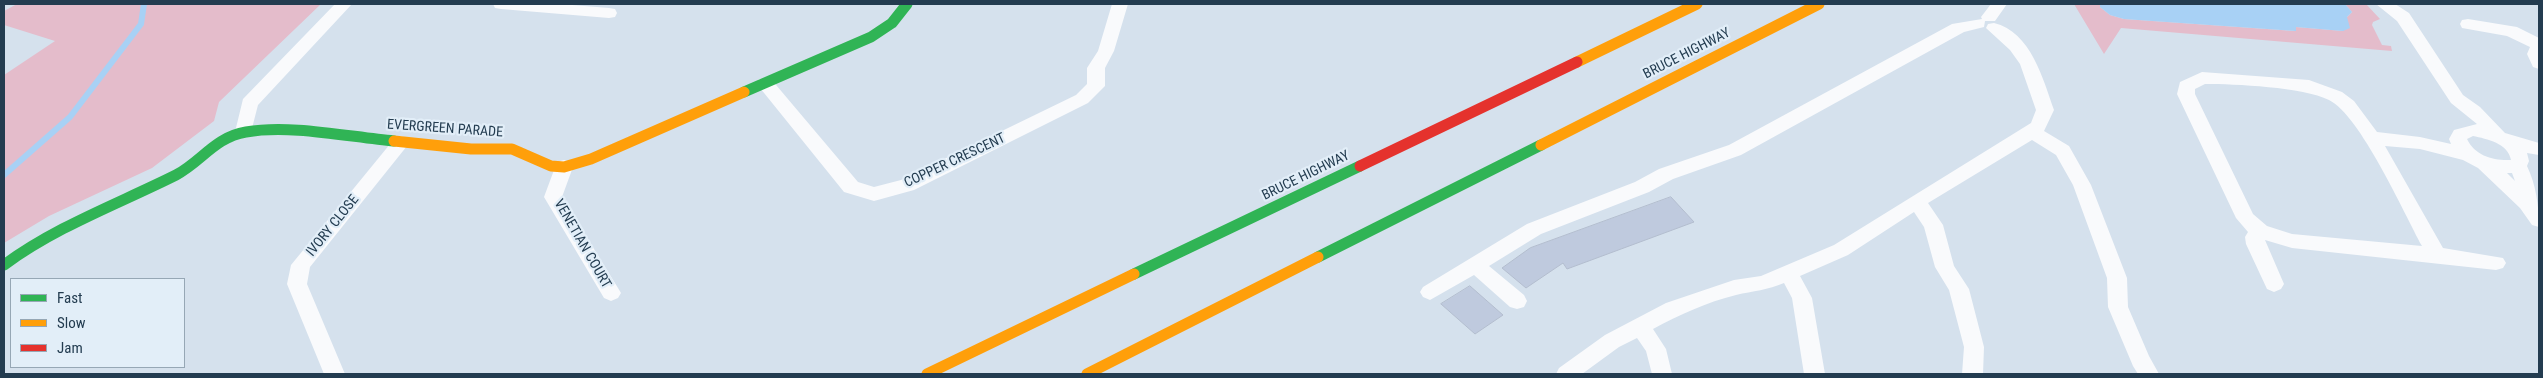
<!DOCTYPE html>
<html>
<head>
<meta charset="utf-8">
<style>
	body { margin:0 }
	#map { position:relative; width:2543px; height:378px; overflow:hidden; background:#d5e1ed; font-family:"Roboto Condensed",sans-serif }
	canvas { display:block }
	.frame { position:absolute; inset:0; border:5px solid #233c50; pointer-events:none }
	.legend { position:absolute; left:10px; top:278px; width:175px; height:90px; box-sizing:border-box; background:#e2eef8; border:1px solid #96a7b5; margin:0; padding:6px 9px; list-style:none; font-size:15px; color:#233c50 }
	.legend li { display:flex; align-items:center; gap:10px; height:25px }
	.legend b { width:25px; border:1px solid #96a7b5 }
</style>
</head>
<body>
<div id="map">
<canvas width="2543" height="378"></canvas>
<div class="frame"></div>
<ul class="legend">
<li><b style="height:6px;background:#30b455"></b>Fast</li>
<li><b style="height:6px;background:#ff9f0a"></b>Slow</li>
<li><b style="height:6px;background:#e5322d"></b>Jam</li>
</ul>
</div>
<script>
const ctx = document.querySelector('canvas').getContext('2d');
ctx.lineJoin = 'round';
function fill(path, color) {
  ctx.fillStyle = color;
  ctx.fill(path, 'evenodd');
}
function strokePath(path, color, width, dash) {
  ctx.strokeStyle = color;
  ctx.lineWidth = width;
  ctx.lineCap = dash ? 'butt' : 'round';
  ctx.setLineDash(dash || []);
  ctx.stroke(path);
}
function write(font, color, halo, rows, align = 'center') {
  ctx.font = font + ' "Roboto Condensed",sans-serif';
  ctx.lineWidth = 4.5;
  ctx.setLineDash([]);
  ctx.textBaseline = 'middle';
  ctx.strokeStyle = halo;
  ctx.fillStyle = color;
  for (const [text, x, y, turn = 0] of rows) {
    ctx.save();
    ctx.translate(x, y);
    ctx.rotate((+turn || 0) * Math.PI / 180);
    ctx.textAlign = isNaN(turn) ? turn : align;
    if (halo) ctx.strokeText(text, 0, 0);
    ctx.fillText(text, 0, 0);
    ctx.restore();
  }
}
const green = new Path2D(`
	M17,4H321L219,102L214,121L152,168L49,216L4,243V75L55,41L4,25V11Z
	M2074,4H2100V7L2110,15L2124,19L2295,31L2296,27L2343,31L2347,17L2352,12L2345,4H2366L2380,19L2373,22L2372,25L2382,45L2391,46L2392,51L2121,28L2104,54Z`);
const water = new Path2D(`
	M2100,4H2345L2352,12L2347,17L2350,28L2343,31L2296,27V31L2124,19L2110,15L2100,7Z`);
const stream = new Path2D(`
	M4,175L70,117L141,24L144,4`);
const building = new Path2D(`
	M1671,197L1694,222L1567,269L1563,263L1526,288L1502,268L1530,248Z
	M1470,286L1503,315L1475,334L1441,304Z`);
const street = new Path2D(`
	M335,4H352L258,105L250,136L244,138L238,136L235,132L243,99Z
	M493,4H560L609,8L615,9L617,13L615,17L609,18L501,9L495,8Z
	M1112,4H1128L1114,51L1105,68V86L1088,103L914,190L874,201L844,192L756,83L759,79H771L858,182L874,187L901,180L1076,95L1087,84V68L1098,51Z
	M1991,4H2007L1995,21H1985L1984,27L1964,32L1741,155L1673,179L1649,192L1541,234L1489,266L1524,295L1527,301L1524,307L1517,309L1510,307L1474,275L1430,300L1423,297L1420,292L1423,287L1527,224L1635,182L1659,169L1729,145L1952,24L1982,19L1981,17Z
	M2376,4H2395L2409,13L2463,95L2480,107L2505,133L2539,143V155L2527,153L2529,161L2527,166C2536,185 2539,206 2539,227L2532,225L2520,208L2478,168L2463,160L2420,149L2385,146L2443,248L2503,258L2506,263L2503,268L2496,270L2292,248L2265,240L2284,284L2281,289L2274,292L2267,289L2246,244L2245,237L2248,232L2236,218L2177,94L2180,82L2202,72L2309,80L2342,92L2354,101L2377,132L2420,137L2451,144L2449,139L2454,130L2477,124L2451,103L2397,21ZM2205,84C2235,84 2303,87 2329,100C2360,115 2404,213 2422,246L2292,234L2267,226L2253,214L2195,94V89ZM2473,136C2487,139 2508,143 2511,160C2494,161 2475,156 2467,139ZM2507,173H2512L2515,181Z
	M2468,19L2517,27L2539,38V69L2533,67L2527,54L2530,47L2507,36L2462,28L2460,24L2462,20Z
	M1994,23C2031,32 2043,79 2054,110L2044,131L2069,146L2091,185L2127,278L2128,307L2149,356L2159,374H2138L2133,366L2108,307L2107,278L2073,185L2056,155L2032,140L1928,203L1943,225L1954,266L1969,289L1984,347L1983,374H1962L1964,347L1949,290L1935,267L1924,227L1914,212L1848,255L1800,276L1812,298L1825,374H1804L1792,298L1784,283C1768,290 1753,291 1736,295C1707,302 1679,315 1653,329L1666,349L1672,374H1652L1646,351L1637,338L1619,347L1582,374H1556L1559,368L1605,335L1666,303L1734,280L1761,276L1834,245L2031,123L2036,110L2020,64L2010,50L1986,28L1988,24Z
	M401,136L407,138L410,142L407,146L310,267L307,284L345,374H324L287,284L291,265L395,138Z
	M564,160L571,162L573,167L562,197L618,288L621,293L618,298L611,301L604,298L544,197L557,162Z`);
const fast = new Path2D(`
	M744,92L871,37L892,23L907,4
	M1318,257L1541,145
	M4,265C57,226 118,204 176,175C201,162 215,137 246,132C290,124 349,137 394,141
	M1134,274L1360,166`);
const slow = new Path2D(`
	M1577,62L1697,4
	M394,141L471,149H512L551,166L564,167L591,159L744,92
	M1541,145L1819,4
	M927,374L1134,274
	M1087,374L1318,257`);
const jam = new Path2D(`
	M1360,166L1577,62`);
const streetNames = [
	["BRUCE HIGHWAY",1687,54,-27],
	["EVERGREEN PARADE",445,129,4],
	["COPPER CRESCENT",955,161,-25],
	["BRUCE HIGHWAY",1306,176,-26],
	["IVORY CLOSE",333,226,-51],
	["VENETIAN COURT",582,244,60]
];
fill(green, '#e4bccb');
fill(water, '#a8d1f5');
strokePath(stream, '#a8d1f5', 6);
fill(building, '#bfcade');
strokePath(building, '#b3bdce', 1);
fill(street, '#f9fafc');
strokePath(fast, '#30b455', 11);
strokePath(slow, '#ff9f0a', 11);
strokePath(jam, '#e5322d', 11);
write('14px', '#233c50', '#e2eef8', streetNames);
</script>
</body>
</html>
